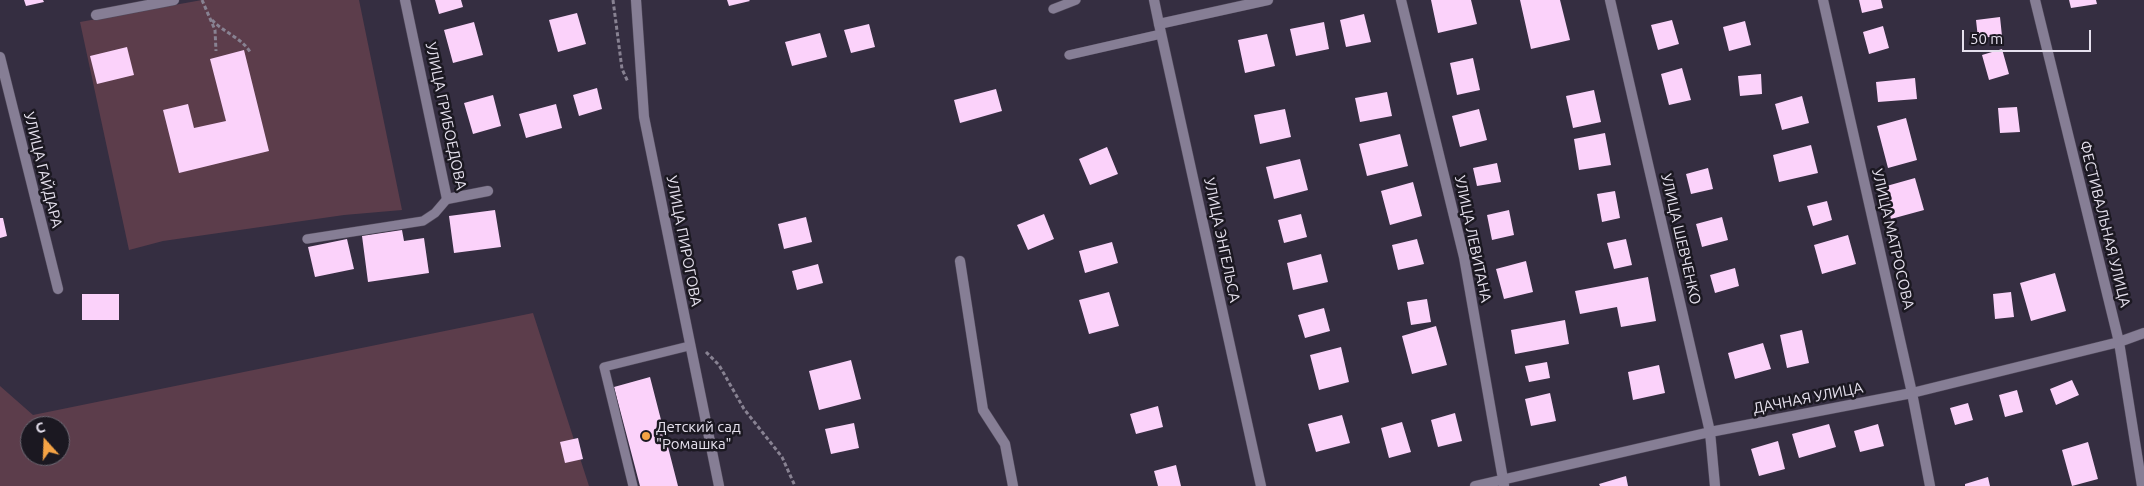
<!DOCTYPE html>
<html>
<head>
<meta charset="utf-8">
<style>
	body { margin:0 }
	#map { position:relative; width:2144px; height:486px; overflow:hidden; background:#352e41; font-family:Ubuntu,sans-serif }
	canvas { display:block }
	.north { position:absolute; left:20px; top:416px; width:50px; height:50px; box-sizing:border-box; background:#1b1821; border:1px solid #6c6873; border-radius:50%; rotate:340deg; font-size:14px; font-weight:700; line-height:20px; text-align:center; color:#e6e1ee }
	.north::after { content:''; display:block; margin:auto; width:18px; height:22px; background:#f5a345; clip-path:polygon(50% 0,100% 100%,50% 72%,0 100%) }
	.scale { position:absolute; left:1962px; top:30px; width:129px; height:22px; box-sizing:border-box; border:2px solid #e6e1ee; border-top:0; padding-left:6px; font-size:15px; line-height:18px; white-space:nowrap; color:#e6e1ee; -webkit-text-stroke:4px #1b1821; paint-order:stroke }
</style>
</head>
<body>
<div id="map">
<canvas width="2144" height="486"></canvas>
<div class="north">С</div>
<div class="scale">50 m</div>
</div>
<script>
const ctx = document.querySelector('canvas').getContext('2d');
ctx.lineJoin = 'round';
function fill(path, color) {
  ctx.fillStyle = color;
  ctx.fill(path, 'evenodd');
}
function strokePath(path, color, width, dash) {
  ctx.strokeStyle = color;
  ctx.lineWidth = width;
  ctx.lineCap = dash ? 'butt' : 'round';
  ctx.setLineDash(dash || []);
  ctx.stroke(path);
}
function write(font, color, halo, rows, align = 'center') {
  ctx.font = font + ' Ubuntu,sans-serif';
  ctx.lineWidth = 5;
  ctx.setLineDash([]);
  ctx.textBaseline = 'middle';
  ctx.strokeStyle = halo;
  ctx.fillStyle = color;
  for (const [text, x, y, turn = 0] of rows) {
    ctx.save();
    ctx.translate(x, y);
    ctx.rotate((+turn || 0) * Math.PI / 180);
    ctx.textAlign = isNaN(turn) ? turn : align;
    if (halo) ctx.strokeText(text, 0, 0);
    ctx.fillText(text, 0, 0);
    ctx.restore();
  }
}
const green = new Path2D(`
	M202,0H359L402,210L344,215L163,241L129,250L80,22Z
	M533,313L589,486H0V386L33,415ZM30,426H60V456H30Z`);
const building = new Path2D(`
	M24,0H43L44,2L26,6Z
	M435,0H461L463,7L439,14Z
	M727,0H749L750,1L729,6Z
	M1431,0H1471L1477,24L1438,33Z
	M1520,0H1560L1570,40L1531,49Z
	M1859,0H1881L1883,8L1862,13Z
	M2069,0H2096L2097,4L2071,8Z
	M577,13L586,44L558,52L549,20Z
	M1364,14L1371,42L1346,47L1340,20Z
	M2000,17L2002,36L1978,38L1976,20Z
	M1672,20L1679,44L1658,50L1651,25Z
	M1745,21L1751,45L1729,51L1723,27Z
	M474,22L483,55L453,63L444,30Z
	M1324,22L1329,49L1296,56L1290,29Z
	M869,24L875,47L851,53L844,30Z
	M1883,26L1889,48L1869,54L1863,32Z
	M820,33L827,57L792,66L785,42Z
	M1267,34L1275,66L1245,73L1238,40Z
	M127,47L134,75L97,84L90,56Z
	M2002,49L2009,74L1989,80L1982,55Z
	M244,50L269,151L179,173L163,110L188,104L194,128L226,121L210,59Z
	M1473,58L1480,90L1457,95L1450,63Z
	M1682,68L1691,100L1669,105L1661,74Z
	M1761,74L1762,94L1740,96L1738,76Z
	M1915,78L1917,99L1878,102L1876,82Z
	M597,88L602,109L579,116L573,95Z
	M996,89L1002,111L960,123L954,100Z
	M1594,90L1601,122L1573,128L1566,96Z
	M1387,92L1392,116L1360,122L1355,98Z
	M493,95L501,126L473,134L464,103Z
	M1802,96L1809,123L1782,130L1775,104Z
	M556,104L562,128L526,138L519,114Z
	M2017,107L2020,132L2000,133L1998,108Z
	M1285,109L1291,137L1260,144L1254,115Z
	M1479,109L1487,140L1460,147L1452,116Z
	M1906,118L1917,160L1888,168L1877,126Z
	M1605,133L1611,165L1579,170L1574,139Z
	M1400,134L1408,166L1367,176L1359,144Z
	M1811,145L1818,173L1779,182L1773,155Z
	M1107,147L1118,174L1090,185L1079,159Z
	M1300,159L1308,190L1274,199L1266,167Z
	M1497,163L1501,182L1477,186L1473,168Z
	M1708,168L1713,189L1691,194L1686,174Z
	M1915,178L1924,210L1891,219L1883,187Z
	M1413,182L1422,216L1390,225L1381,191Z
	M1615,191L1620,218L1602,222L1597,194Z
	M1827,201L1832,220L1813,226L1807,206Z
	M495,210L501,247L454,253L449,216Z
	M1509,210L1514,235L1492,240L1487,215Z
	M1044,214L1054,239L1028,250L1017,225Z
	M1301,214L1307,237L1284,243L1278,220Z
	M806,217L812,242L784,249L778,224Z
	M1722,217L1728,240L1702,247L1696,224Z
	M0,218H3L7,236L0,238Z
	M402,230L404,241L424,238L429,273L368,282L362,236Z
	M1848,235L1856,264L1822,274L1814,245Z
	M347,239L354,269L315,277L308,247Z
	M1417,239L1424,264L1398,270L1392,245Z
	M1626,239L1632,265L1614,269L1607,243Z
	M1112,242L1118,263L1085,273L1079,251Z
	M1321,254L1328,282L1293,290L1287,263Z
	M1526,261L1533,292L1504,299L1496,269Z
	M818,264L823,283L797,290L792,271Z
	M1735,268L1739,286L1715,293L1710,275Z
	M2055,273L2066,311L2031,321L2020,283Z
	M1648,277L1656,321L1621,327L1617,307L1580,314L1575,291Z
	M1109,292L1119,326L1089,334L1079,300Z
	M2011,292L2014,317L1995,319L1993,294Z
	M82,294H119V320H82Z
	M1427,299L1431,322L1411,325L1407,302Z
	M1324,308L1330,331L1305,338L1298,315Z
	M1565,320L1569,344L1515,354L1511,330Z
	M1436,326L1447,365L1412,374L1402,336Z
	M1802,330L1809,363L1787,368L1780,335Z
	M1763,343L1771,369L1735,379L1728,353Z
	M1341,347L1349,382L1319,390L1310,355Z
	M851,360L861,399L819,410L809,371Z
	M1547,362L1550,378L1529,382L1525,366Z
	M1659,365L1665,393L1633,400L1628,372Z
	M650,377L678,486H640L614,387Z
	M2072,380L2079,395L2056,405L2050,389Z
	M2017,390L2023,412L2005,417L1999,395Z
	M1550,393L1556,421L1531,426L1525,399Z
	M1968,403L1973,420L1955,425L1950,408Z
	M1158,406L1163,427L1136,434L1130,414Z
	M1455,413L1462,441L1438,447L1431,420Z
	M1342,415L1350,443L1316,452L1308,424Z
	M1402,422L1411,452L1389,458L1381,428Z
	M854,423L859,448L831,454L825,429Z
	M1829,424L1836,447L1799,458L1792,434Z
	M1878,424L1884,446L1860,452L1854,431Z
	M578,438L583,459L565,463L560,442Z
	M1778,441L1785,469L1759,476L1751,449Z
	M2088,442L2098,479L2072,486L2062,450Z
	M1176,465L1181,486H1158L1154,471Z
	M1626,476L1628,486H1600L1599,484Z
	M1988,477L1990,486H1965V484Z`);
const path = new Path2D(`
	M202,0L215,30L216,51
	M613,0L622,69L628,82
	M212,20C223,32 242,38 250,52
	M706,352L719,365L744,409L782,457L795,486`);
const service = new Path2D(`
	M1053,9L1076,0
	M1069,55L1161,34
	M307,239L423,221L435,213L447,199
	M633,486L604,367L689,346`);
const minor = new Path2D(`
	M405,0L447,199L488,191
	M636,0L644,117L719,486
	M1401,0L1464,257L1504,485
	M1610,0L1710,432L1715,486
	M1823,0L1912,393L1930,486
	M2035,0L2119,342L2142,486
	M96,15L174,0
	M1159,24L1261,486
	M0,57L58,289
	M960,261L983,410L1005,444L1013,486
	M1475,486L1710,432L1912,393L2119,342L2144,333`);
const tertiary = new Path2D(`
	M1154,0L1159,24L1268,0`);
const markers = [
	[646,436,5,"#f5a345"]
];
const streetNames = [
	["УЛИЦА ГРИБОЕДОВА",446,116,78],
	["УЛИЦА ГАЙДАРА",43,170,76],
	["ФЕСТИВАЛЬНАЯ УЛИЦА",2105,224,76],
	["УЛИЦА ЛЕВИТАНА",1473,239,78],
	["УЛИЦА ШЕВЧЕНКО",1681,239,77],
	["УЛИЦА МАТРОСОВА",1893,239,77],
	["УЛИЦА ЭНГЕЛЬСА",1222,240,78],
	["УЛИЦА ПИРОГОВА",684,241,79],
	["ДАЧНАЯ УЛИЦА",1808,398,-11]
];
const poiNames = [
	["Детский сад",656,427],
	["\"Ромашка\"",656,444]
];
fill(green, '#5c3d4b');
fill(building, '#fbd2fa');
strokePath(service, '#514a5b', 10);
strokePath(minor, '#514a5b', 11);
strokePath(tertiary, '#514a5b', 11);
strokePath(path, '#888292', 3, [4, 2.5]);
strokePath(service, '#867e95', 9);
strokePath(minor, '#867e95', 10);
strokePath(tertiary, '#867e95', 10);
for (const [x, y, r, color] of markers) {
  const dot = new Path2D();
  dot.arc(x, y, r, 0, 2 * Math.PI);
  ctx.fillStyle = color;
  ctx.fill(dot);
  strokePath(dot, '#1b1821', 2);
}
write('15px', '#e6e1ee', '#1b1821', streetNames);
write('15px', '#e6e1ee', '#1b1821', poiNames, 'left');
</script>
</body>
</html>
